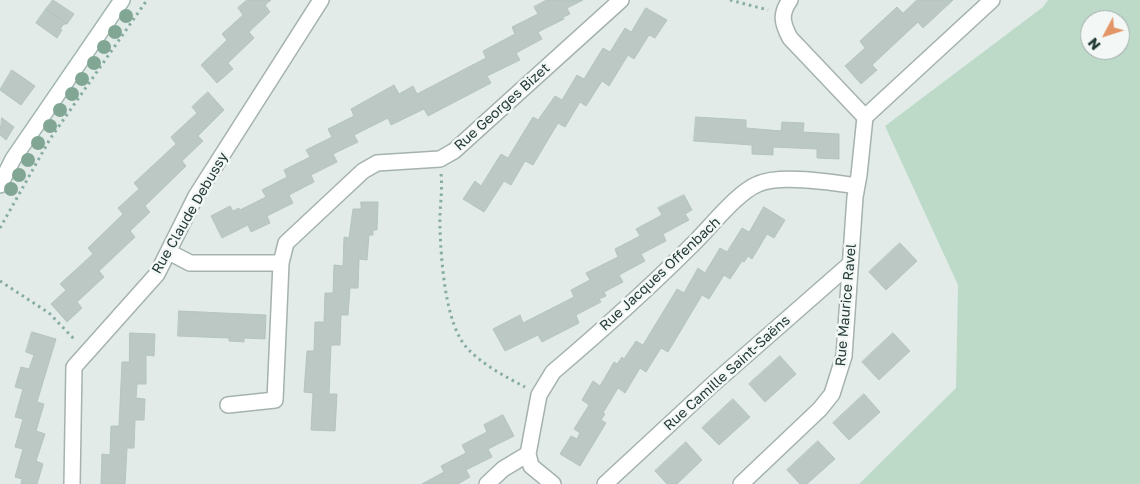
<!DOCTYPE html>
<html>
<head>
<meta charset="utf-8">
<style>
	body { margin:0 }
	#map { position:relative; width:1140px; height:484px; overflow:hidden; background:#e2ebe8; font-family:"Golos Text",sans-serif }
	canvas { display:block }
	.north { position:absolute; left:1080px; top:10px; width:50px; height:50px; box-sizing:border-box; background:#f3f8f6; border:1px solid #a0acaa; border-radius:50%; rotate:230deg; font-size:14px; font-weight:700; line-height:20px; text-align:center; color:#243a37 }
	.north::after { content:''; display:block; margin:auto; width:18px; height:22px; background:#e49567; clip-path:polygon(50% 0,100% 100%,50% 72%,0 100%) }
</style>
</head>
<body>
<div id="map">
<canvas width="1140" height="484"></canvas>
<div class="north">N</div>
</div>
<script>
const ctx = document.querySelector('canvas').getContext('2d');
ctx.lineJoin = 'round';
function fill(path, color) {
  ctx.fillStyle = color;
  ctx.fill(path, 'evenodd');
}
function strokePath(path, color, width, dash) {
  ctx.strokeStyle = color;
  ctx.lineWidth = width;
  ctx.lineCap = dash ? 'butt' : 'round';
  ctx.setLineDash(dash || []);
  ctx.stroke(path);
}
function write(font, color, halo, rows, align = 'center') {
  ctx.font = font + ' "Golos Text",sans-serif';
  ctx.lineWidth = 5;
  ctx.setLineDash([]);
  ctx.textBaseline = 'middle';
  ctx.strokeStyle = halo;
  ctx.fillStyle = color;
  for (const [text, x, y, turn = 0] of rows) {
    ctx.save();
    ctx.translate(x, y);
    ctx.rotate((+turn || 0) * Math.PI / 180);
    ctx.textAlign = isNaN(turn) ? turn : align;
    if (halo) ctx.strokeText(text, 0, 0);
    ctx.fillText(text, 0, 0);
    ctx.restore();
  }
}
const green = new Path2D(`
	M1048,0H1140V484H859L956,388L958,285L885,126L1043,7ZM1090,20H1120V50H1090Z`);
const building = new Path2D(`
	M53,0L74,14L67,24L46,9Z
	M247,0H271L265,5L270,12L249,32L254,38L228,63L233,69L217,83L201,65L227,40L222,34L243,15L238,8Z
	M547,0H583L567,8L570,14L563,17L564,19L538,32L542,39L516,53L520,60L487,76L491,83L428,116L424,109L391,125L388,118L354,135L358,142L333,154L337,162L311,175L314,182L289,195L293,203L267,216L270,223L251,232L248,225L222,238L211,216L230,206L233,211L239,208L240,210L266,197L262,190L287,177L284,170L310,157L306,150L332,137L328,129L354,116L351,109L394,85L399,94L413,86L417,94L486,58L483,51L515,34L512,27L538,14L534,7Z
	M917,0H953L923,28L918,22L872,65L877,70L861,84L845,66L865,48L860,41L897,7L903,13Z
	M646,8L667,20L655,38L649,35L634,59L628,55L609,86L602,81L586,106L580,102L565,127L558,123L533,165L525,161L511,185L504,181L484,212L463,199L475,181L481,186L501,154L508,158L533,117L538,120L555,96L562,100L577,75L584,79L603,48L610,52L625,28L631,32Z
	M46,9L67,24H64L60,29L62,30L57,38L36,23Z
	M12,70L35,86L21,105L0,90Z
	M208,92L224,110L198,136L203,141L182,161L186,166L145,206L150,212L130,231L135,237L99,271L104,277L77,302L82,308L67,322L51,304L66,290L60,284L93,254L88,248L123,214L118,208L139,189L134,183L176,144L171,137L197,113L192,107Z
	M696,117L746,120V128L781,131L782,122L804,123L803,132L839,134V159L817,158V149L773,147V155L752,154V145L694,141Z
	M2,118L14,127L6,140L0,135Z
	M684,195L692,210L685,214L689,220L663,234L666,241L641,254L645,261L619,275L623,282L604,292L606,296L599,299L601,302L576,315L579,323L542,342L538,335L505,351L493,329L520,315L523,323L574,297L571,290L590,280L586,273L618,257L615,249L640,236L636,229L662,215L658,208Z
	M361,202H378L377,230H373V235H369L367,260L359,259L358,288H350L348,315H341L340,345H331L329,394H337L335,431L311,430L313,393L304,392L307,351H314L315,322H324L325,293H333L334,265L343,266L344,237L349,238L353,209H361Z
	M764,207L785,220L774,238L767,234L752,259L748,256L744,262L742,261L730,279L724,275L709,299L702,295L668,352L661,348L646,372L640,368L625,393L618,388L603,413L605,414L601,420L606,423L580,466L560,454L571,436L577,439L580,433L574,429L589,405L582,400L593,381L600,386L614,362L617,364L622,357L624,359L636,341L643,345L677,289L684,293L698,268L705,273L720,248L727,252L742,228L749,232Z
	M900,243L917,261L886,290L869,272Z
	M179,311L266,315L265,339L244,338V342L229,341V338L178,336Z
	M32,332L56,339L37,402L44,404L36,431L45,434L36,461L43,464L37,484H21L22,479L15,477L23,449L15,447L23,419L15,417L23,389L15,387L21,367L29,369L34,355L26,352Z
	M130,333L155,334L154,356L146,355V384H137L136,398L145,399L144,420H135L134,448H127L125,484H101L102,454L110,455L111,426H119L122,362H129Z
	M893,333L910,351L879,380L862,362Z
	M780,356L796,374L765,402L749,384Z
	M864,394L880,412L849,440L833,423Z
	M733,399L750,417L719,445L702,428Z
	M503,415L514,436L488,449L492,457L466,470L470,477L458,484H422L444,472L441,466L466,453L462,445L487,432L484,425Z
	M818,441L835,459L807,484H800L787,470Z
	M686,442L702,460L677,484H667L655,471Z`);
const path = new Path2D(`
	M730,0L768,10
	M441,174C443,192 439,210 440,228C441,259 445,326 468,349C483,365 506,377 525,387
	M0,228L50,139L147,0
	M0,281L49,313L76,341`);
const minor = new Path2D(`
	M790,0C780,14 782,23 790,38L865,117
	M865,117L992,0
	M169,252L190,263H281
	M228,405L275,400L281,263L286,243L363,171L377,163L440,159L454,151L621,0
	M72,484L74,367L157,274L196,196L321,0
	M487,484L503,469L528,454
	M553,484L531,466L528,454L539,395L553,372C600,332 647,290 691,246C709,229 736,193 758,184C780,174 831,182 856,186
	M605,484L713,384L850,264
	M741,484L820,409L832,394L844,356L855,197L859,175L865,117`);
const secondary = new Path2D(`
	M0,185L13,159L122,0`);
const trees = [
	[126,16],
	[115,32],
	[104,47],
	[94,63],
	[82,79],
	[72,94],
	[60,110],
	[50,126],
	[38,143],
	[28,160],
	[19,175],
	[11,189]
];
const streetNames = [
	["Rue Georges Bizet",502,107,-42],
	["Rue Claude Debussy",190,213,-60],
	["Rue Jacques Offenbach",660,274,-43],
	["Rue Maurice Ravel",846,305,-85],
	["Rue Camille Saint-Saëns",727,373,-42]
];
fill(green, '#bddac9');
fill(building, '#bbc8c4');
strokePath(building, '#b5c4c0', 1);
strokePath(minor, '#a5b2af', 18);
strokePath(secondary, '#a2b6b1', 18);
strokePath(path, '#86aca4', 3, [2.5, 4]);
strokePath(minor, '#fff', 15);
strokePath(secondary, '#fff', 15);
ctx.fillStyle = '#81a694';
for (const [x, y] of trees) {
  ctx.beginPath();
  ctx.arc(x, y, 7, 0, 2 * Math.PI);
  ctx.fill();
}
write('14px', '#243a37', '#f3f8f6', streetNames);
</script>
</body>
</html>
